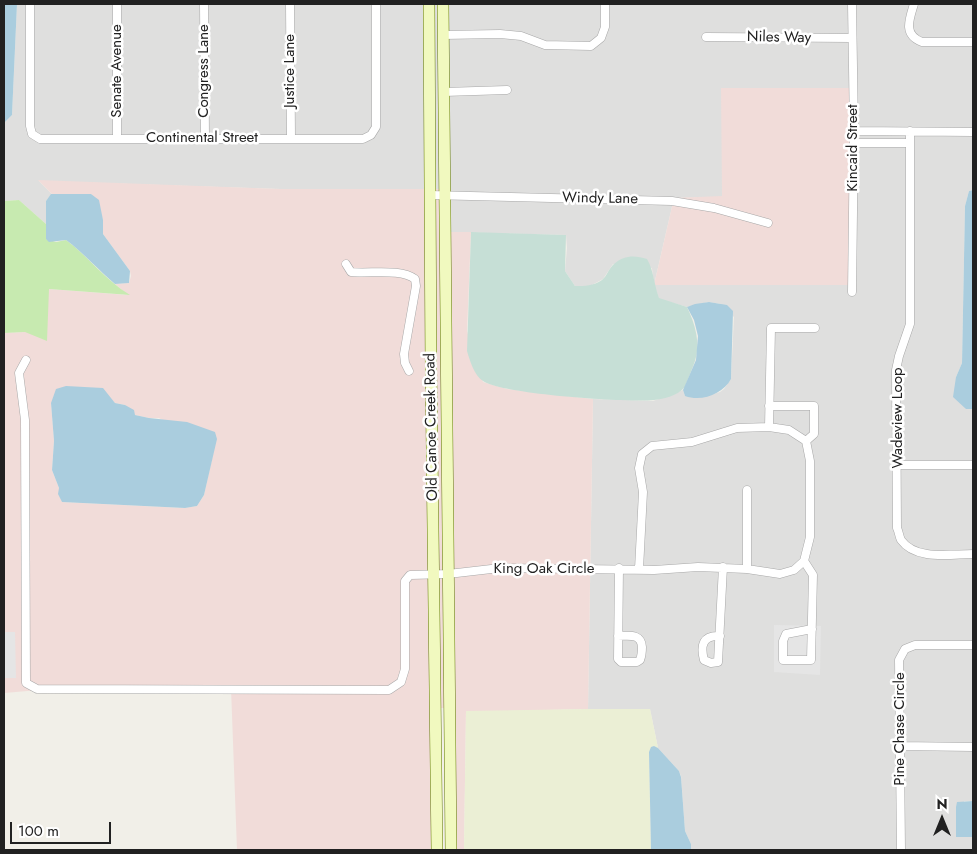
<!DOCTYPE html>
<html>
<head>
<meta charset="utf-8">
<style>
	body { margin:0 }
	#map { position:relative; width:977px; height:854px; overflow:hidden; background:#f1efe8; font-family:Jost,sans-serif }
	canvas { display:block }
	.frame { position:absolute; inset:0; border:5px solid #212121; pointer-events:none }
	.north { position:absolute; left:917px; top:794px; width:50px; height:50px; -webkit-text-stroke:4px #fff; paint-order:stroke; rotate:0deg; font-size:14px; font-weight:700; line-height:20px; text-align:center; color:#212121 }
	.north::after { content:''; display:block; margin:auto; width:18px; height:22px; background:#212121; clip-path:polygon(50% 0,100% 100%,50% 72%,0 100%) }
	.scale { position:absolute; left:10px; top:822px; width:101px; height:22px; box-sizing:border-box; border:2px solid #212121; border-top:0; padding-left:6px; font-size:15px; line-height:18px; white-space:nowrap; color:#212121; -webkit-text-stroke:4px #fff; paint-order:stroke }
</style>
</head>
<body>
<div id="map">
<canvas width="977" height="854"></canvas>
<div class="frame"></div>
<div class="north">N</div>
<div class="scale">100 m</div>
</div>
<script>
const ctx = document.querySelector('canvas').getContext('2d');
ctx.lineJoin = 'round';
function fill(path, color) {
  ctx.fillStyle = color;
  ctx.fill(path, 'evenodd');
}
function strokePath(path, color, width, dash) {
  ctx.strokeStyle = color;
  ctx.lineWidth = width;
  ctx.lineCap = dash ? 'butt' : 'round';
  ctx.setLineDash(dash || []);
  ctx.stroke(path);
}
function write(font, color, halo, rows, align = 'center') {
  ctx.font = font + ' Jost,sans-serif';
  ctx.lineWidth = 5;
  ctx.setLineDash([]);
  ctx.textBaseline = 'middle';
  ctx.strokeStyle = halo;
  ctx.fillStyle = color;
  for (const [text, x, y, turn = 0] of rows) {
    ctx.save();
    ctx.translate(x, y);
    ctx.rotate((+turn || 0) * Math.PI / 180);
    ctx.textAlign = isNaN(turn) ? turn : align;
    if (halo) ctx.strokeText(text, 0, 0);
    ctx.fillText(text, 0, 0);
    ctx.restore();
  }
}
const residential = new Path2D(`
	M17,4H426L427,189H280L39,181L52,194L46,201V224L19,200L4,201V123L12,115Z
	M433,4H439L441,189H434Z
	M446,4H973V190L969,191L965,206L962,363L956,377L966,409H973V801H964L956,836L973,837V850H691V844L685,831L681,776L679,771L658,748L650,709H588L593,399L653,401L683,390L685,396L703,397L720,392L724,389L731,379L734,317L721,304L708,302L687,307L659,299L654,285L652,268L613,264L603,279L590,286H575L565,271L567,248L566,235L449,232ZM722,197L654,285L674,198Z`);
const commercial = new Path2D(`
	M721,88H852V285H654L674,198L722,196Z
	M38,180L280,189H427L434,850H237L231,688L75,687L4,693V333L25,332L49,289L128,295L115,284L129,283L131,276L130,271L103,234V220L91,194H52ZM106,393L115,403L125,405L135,415L149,418H159L214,450L204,495L197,506L184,508L62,502L59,494V488L52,470L54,441L51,403Z
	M434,189H441L446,708H439Z
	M449,232H471L467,331L483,382L507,389L593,399L588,709L466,712L464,850H455Z`);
const farmland = new Path2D(`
	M588,709H650L658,748L654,746L649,752L651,850H464L466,711Z`);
const grass = new Path2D(`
	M19,200L46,224V239L56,242L66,240C88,256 105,280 130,295L49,289L47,341L25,332L4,333V201Z`);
const wetland = new Path2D(`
	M471,232L566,235L565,271L575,286C585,286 593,286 602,280C607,276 609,268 614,264C624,255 635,255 647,259C654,271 654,285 659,298L687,307C695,324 701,343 695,361C692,370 688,378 685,387C677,396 664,399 654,400C629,403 500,394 483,381C474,375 470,361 467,351Z`);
const parking = new Path2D(`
	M774,625L821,626L820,675L774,672Z
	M4,632H15L16,678H4Z`);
const water = new Path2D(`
	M4,4H17L12,115L4,123Z
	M973,190V409H966L953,397L956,377L962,363L965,206L969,191Z
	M51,194H91L99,200L103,220V234L130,271L129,283L115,284C98,270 84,253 66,240L49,242L46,239V201Z
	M709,302L727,305L733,311L731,379C723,394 702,402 685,396L683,390L696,360L698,336L694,320L687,307L695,304Z
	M66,386L103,388L115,403L125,405L134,410L135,415L149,418L187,422L215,432L217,439L204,495L197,506L185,508L62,502L58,494L59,488L52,470L54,441L51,403L56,389Z
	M654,746L658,748L679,771L681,777L685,831L691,844V850H651L649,752L651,747Z
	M973,801V837H956V807L957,802Z`);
const minor = new Path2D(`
	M30,4V126L32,134L40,139H363L371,135L376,127V4
	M204,4L205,138
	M290,4L291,138
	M852,4L854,131L852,292
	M914,4C909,20 903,35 922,42H973
	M443,35L500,34L521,36L545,45L591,46L601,38L605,27V4
	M706,37L852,38
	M444,92L507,90
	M854,131L973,132
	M910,131V324L899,356L896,370L897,528C899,532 899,536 901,540C916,561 951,554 973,554
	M117,139V4
	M854,143H910
	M430,195L672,201L714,208L768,223
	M346,264L351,272C370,274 401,268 415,279L416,286L404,354L405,363L409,371
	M26,360L19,373L25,420L26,683L37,689L389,690L401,682L405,669V581L410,575L448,574L500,568L654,570L698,567L747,569L780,574L794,570L804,561L810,537V461L806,441L789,430L769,427L737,428L692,442L652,446L642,454L639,468L643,492L639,569
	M769,406H814V434L806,441
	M769,427L771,328H815
	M897,465H973
	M747,490V569
	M804,561L813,575L811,660H783V641L786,634L812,629
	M618,636C629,636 641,633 642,647C642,652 642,655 640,660L637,662H621L618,659L619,568
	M720,636C703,635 700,645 704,660L711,663L718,662L723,567
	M900,746L973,747
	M901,850L899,660L905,649L915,645H973`);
const secondary = new Path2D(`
	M429,4L431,369L437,850
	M443,4L451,850`);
const streetNames = [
	["Niles Way",779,38,1],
	["Senate Avenue",117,71,-90],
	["Congress Lane",204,71,-90],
	["Justice Lane",290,71,-90],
	["Continental Street",202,138],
	["Kincaid Street",853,148,-90],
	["Windy Lane",600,199,1],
	["Wadeview Loop",898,418,-90],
	["Old Canoe Creek Road",432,427,-91],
	["King Oak Circle",544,569],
	["Pine Chase Circle",900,729,-90]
];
fill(residential, '#dfdfde');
fill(commercial, '#f1dcd9');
fill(farmland, '#ebefd5');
fill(grass, '#c7eab0');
fill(wetland, '#c6dfd6');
fill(parking, '#e5e5e5');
fill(water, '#aacdde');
strokePath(minor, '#a8a8a8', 9);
strokePath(secondary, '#637a06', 12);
strokePath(minor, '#fff', 8);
strokePath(secondary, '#f1f9bf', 11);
write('15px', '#212121', '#fff', streetNames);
</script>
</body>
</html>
